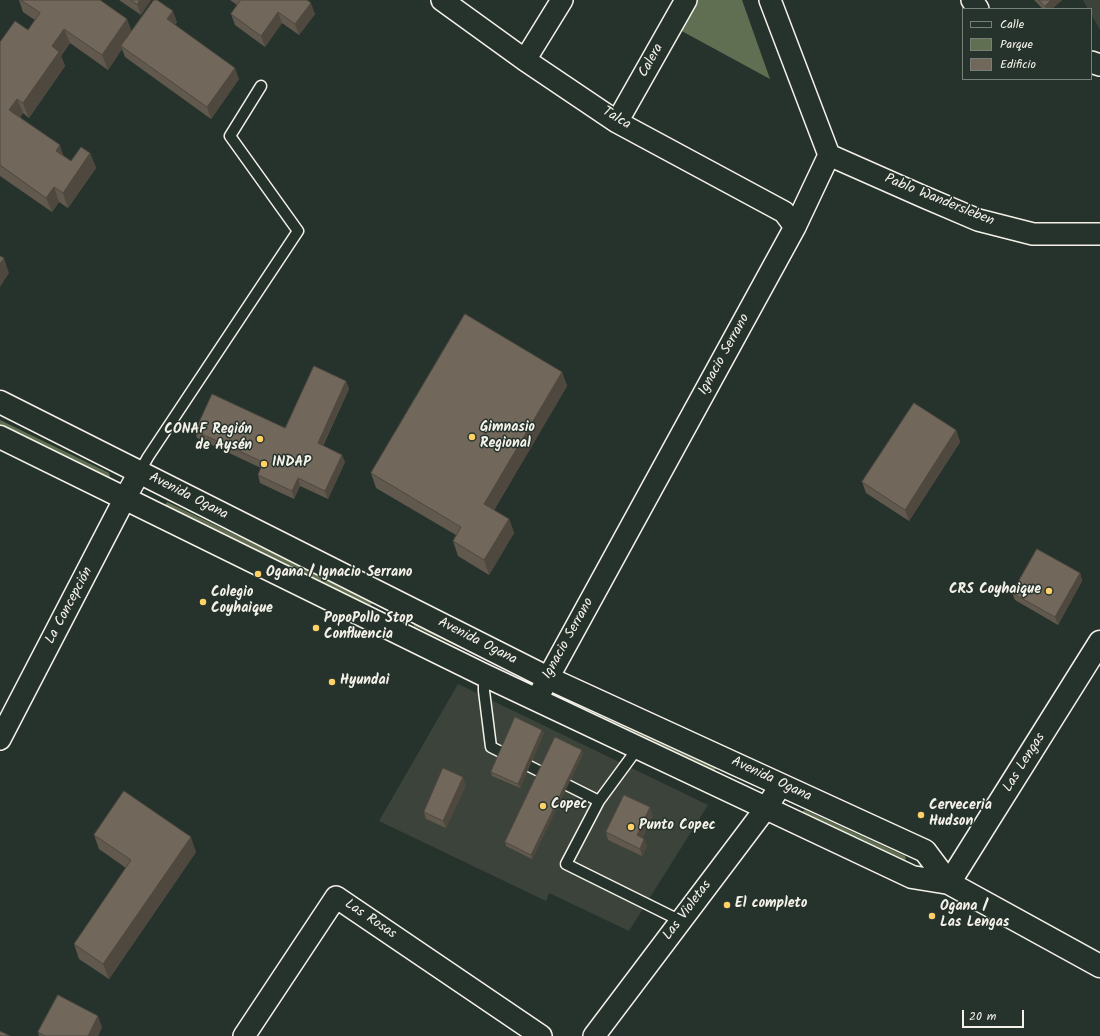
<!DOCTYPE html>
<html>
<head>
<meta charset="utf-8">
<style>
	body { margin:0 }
	#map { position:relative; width:1100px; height:1036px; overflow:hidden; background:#26332d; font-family:Kalam,sans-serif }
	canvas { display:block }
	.legend { position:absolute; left:962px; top:8px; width:130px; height:72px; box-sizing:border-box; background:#26332d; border:1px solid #787f78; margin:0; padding:5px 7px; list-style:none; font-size:12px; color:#f4f1e8 }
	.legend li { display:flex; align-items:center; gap:8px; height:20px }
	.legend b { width:20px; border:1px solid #787f78 }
	.scale { position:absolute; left:962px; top:1010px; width:62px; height:18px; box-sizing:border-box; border:2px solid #f4f1e8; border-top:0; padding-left:5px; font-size:12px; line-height:14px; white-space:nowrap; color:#f4f1e8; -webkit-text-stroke:3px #26332d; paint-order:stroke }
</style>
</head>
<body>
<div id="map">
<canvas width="1100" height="1036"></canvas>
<ul class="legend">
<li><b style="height:5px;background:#26332d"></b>Calle</li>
<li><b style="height:11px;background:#606f51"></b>Parque</li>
<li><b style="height:11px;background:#71675a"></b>Edificio</li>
</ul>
<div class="scale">20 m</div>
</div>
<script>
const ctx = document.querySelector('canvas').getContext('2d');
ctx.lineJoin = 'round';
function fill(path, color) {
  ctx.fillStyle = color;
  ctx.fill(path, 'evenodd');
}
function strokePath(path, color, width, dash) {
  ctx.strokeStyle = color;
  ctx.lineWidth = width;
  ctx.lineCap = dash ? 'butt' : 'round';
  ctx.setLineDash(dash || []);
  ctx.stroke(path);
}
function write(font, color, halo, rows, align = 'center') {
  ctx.font = font + ' Kalam,sans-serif';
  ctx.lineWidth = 3;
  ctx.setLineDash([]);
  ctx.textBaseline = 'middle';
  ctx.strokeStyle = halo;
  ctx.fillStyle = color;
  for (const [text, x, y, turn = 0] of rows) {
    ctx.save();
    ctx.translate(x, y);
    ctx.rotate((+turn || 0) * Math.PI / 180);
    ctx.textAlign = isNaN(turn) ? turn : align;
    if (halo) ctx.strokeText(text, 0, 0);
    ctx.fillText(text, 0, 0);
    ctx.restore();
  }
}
const built = new Path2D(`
	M1083,0H1100V30L1091,14V9H1088Z
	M458,684L708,805L629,931L549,893L546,901L379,821Z`);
const green = new Path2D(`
	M695,0H742L770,79L678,29Z
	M0,420L109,473L110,477L107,478L0,426Z
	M167,502L371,600L372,604L369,605L167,507L165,505Z
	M416,622L480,655L477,656L416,627L414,626V623Z
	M566,697L716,767V769L713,771L568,701L566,700Z
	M805,810L905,856L906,859L903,861L803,814V811Z`);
const lane = new Path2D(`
	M139,473L148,457L298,231L230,136L261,86
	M484,675V691L491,747L599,801L632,756L640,749
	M599,801L566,864L681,921`);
const street = new Path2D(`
	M442,0L525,60L617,122L784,212L795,227
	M972,0L978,9
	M525,60L562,0
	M1091,62L1100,65
	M617,122L686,0
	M829,155L924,197L978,220L1033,234H1100
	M537,699L548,678L795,227L829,155L770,0
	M0,739L125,498L139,473
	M244,1036L336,897L541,1036
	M594,1036L766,808L781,785`);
const secondary = new Path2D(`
	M949,883L1100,642`);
const primary = new Path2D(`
	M0,402L548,678L925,851L949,883
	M0,437L484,675L912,877L949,883L1100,966`);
const wall = new Path2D(`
	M19,0H100L132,31L177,22L175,25L239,79L211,119L125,57L122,49L108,70L70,43L61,56L65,66L29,118L23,113L20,117L64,156L71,161L90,153L96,168L68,208L59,202L52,212L0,176V42L28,30L35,20L23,12Z
	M119,0H151L141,15Z
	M230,0H307L315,14L299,35L282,23L265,47L235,25L231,14L237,5Z
	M1034,0H1062L1052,9H1043Z
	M562,372L567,386L494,510L509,519L514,533L489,575L458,556L453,541L456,535L376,488L371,473Z
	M346,381L349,389L323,446L345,462L328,499L300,486L294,499L260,483L258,475L261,468L197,438L195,431L285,428Z
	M956,430L960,442L909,521L866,493L862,482Z
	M1080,573L1082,581L1058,625L1015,600L1012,593Z
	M544,733L520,788L492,776L491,772Z
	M583,754L532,859L506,846L505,842Z
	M466,785L446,828L426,819L424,812Z
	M653,815L642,838L647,846L642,856L608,840L606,832Z
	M94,835L196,852L109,979L79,959L74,944L126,868L99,849Z
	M102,1027L98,1036H39L38,1032Z`);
const shadedWall = new Path2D(`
	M140,0H151L141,15L137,4Z
	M1051,0H1062L1052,9H1046L1045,6Z
	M311,3L315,14L299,35L295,24Z
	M173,11L177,22L171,30L167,19Z
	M278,12L282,23L265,47L261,36Z
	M127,19L133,34L121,46L122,49L108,70L102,55Z
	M64,29L70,43L61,56L65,66L29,118L23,103L52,46Z
	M235,68L239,79L211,119L207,107Z
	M17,99L23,113L15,124L9,110Z
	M60,145L65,160L56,151Z
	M90,153L96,168L68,208L63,193Z
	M54,187L59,202L52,212L46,198Z
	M4,258L9,273L0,287V264Z
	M562,372L567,386L489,519L484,504Z
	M346,381L349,389L320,451L318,443Z
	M956,430L960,442L909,521L905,510Z
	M342,455L345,462L328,499L325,491Z
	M298,478L300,486L294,499L292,491Z
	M509,519L514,533L489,575L484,560Z
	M1080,573L1082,581L1058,625L1055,617Z
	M542,730L544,733L520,788L518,784Z
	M582,750L583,754L532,859L531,855Z
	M463,777L466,785L446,828L443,821Z
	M650,807L653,815L639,843L637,835Z
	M191,837L196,852L109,979L103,964Z
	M644,839L647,846L642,856L640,849Z
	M98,1016L102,1027L98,1036H88Z`);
const building = new Path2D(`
	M21,0H100L127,19L102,55L64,29L52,46L59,52L23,103L17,99L9,110L60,145L56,151L71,161L81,147L90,153L63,193L54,187L46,198L0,165V42L15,21L28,30L40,13Z
	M131,0H140L137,4Z
	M154,0H157L173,11L167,19L235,68L207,107L121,46Z
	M241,0H307L311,3L295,24L278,12L261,36L231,14Z
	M1039,0H1051L1045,6Z
	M0,256L4,258L0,264Z
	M465,314L562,372L484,504L509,519L484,560L453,541L461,527L371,473Z
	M314,366L346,381L318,443L342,455L325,491L298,478L292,491L258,475L263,462L195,431L212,394L285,428Z
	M914,403L956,430L905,510L862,482Z
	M1037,549L1080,573L1055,617L1012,593Z
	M515,717L542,730L518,784L491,772Z
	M555,737L582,750L531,855L505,842Z
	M443,768L463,777L443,821L424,812Z
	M124,791L191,837L103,964L74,944L131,860L94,835Z
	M624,795L650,807L637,835L644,839L640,849L606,832Z
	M58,995L98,1016L88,1036H45L38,1032Z
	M0,1031L10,1036H0Z`);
const markers = [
	[472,437,4,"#ffd166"],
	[260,439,4,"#ffd166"],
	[264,464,4,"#ffd166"],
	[258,574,4,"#ffd166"],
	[1049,591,4,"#ffd166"],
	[203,602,4,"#ffd166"],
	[316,628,4,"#ffd166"],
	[332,682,4,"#ffd166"],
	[543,806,4,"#ffd166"],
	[921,815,4,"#ffd166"],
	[631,827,4,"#ffd166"],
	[727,905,4,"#ffd166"],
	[932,916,4,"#ffd166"]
];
const streetNames = [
	["Calera",652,61,-61],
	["Talca",616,119,31],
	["Pablo Wandersleben",939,201,22],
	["Ignacio Serrano",725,355,-61],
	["Avenida Ogana",188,497,27],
	["La Concepción",70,606,-62],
	["Ignacio Serrano",569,639,-61],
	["Avenida Ogana",477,642,27],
	["Las Lengas",1025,763,-58],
	["Avenida Ogana",771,780,25],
	["Las Violetas",688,911,-53],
	["Las Rosas",370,920,34]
];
const poiNames = [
	["Gimnasio",480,429],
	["Regional",480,445],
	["CONAF Región",252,431,"right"],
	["de Aysén",252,447,"right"],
	["INDAP",272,464],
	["Ogana / Ignacio Serrano",266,574],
	["CRS Coyhaique",1041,591,"right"],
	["Colegio",211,594],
	["Coyhaique",211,610],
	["PopoPollo Stop",324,620],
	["Confluencia",324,636],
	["Hyundai",340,682],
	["Copec",551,806],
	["Cerveceria",929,807],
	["Hudson",929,823],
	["Punto Copec",639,827],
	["El completo",735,905],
	["Ogana /",940,908],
	["Las Lengas",940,924]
];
fill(built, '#3c433a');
fill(green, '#606f51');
strokePath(lane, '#f4f1e8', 13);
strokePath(street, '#f4f1e8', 24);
strokePath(secondary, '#f4f1e8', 25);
strokePath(primary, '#f4f1e8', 25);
strokePath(lane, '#26332d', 10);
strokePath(street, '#26332d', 21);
strokePath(secondary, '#26332d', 22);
strokePath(primary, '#26332d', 22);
fill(wall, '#61594d');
fill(shadedWall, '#4f483f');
fill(building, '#71675a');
strokePath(building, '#4f483f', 1);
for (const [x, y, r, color] of markers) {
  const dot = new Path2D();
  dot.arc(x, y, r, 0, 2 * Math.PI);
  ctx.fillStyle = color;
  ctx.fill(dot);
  strokePath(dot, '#26332d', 1.5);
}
write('14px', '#f4f1e8', '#26332d', streetNames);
write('bold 14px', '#f4f1e8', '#26332d', poiNames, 'left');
</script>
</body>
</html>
